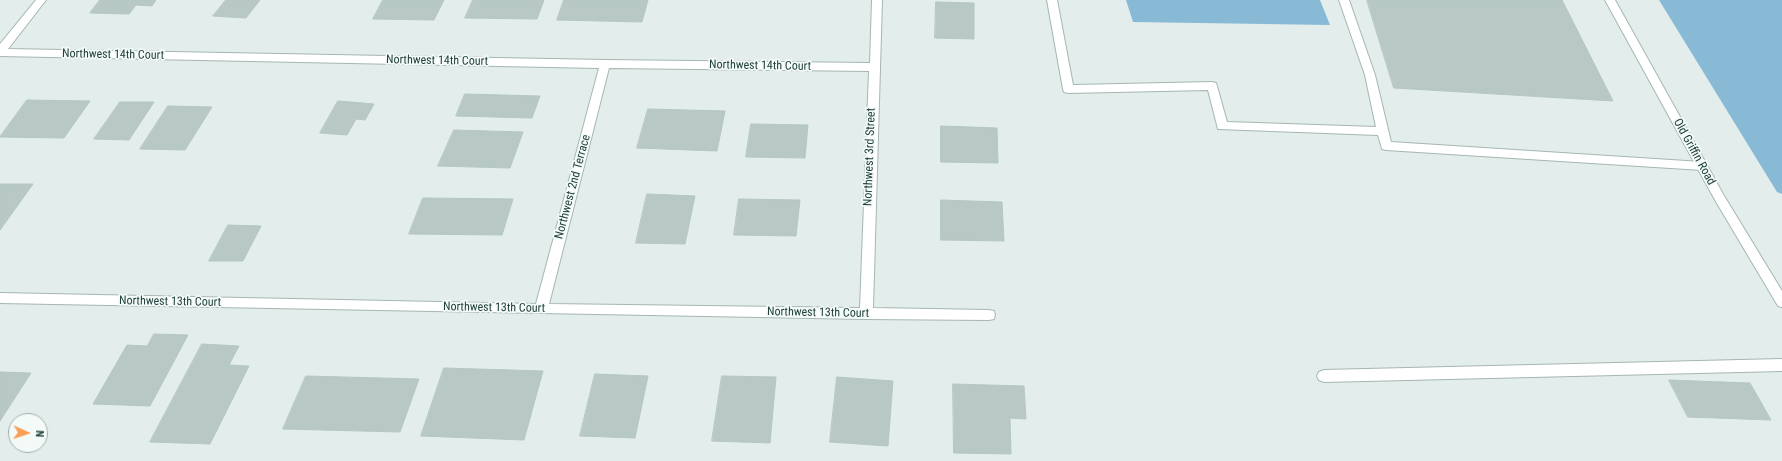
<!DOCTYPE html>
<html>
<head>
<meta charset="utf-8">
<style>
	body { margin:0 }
	#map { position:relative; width:1782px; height:461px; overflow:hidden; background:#e3edeb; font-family:"Roboto Condensed",sans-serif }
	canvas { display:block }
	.north { position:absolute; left:8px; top:413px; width:40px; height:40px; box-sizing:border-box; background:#f3faf8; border:1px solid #9fb0ae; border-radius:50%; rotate:93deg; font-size:11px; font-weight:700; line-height:16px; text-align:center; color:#21403e }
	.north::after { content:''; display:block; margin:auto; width:14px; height:18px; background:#f99e55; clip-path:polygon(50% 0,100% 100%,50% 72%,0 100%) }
</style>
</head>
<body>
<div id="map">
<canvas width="1782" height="461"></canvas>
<div class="north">N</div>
</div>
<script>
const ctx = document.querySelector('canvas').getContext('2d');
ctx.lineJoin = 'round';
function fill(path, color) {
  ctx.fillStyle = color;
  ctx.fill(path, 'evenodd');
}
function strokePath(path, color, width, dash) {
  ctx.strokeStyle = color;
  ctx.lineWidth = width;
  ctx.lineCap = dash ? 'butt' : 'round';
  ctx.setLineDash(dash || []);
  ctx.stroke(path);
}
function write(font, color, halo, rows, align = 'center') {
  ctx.font = font + ' "Roboto Condensed",sans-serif';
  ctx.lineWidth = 3.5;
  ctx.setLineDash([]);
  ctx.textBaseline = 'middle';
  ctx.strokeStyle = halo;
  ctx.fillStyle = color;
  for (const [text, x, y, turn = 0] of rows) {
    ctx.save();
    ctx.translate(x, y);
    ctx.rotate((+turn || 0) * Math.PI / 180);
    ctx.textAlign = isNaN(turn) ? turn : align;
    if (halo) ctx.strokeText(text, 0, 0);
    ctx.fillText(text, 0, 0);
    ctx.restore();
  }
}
const water = new Path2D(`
	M1126,0H1320L1330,25L1133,22Z
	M1659,0H1782V194L1777,192Z`);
const building = new Path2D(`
	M100,0H156L152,6L136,5L129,14L90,13Z
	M226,0H260L246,18L213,16Z
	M383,0H444L434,20L373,19Z
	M473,0H544L537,19L465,18Z
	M564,0H648L642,22L557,20Z
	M1367,0H1562L1613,101L1394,88Z
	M936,2L974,3V39L935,38Z
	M465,94L540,96L532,118L456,116Z
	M27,100L90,101L64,138L0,137Z
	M338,101L374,104L365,120L356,119L347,135L320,133Z
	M120,102H154L129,140L94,139Z
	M168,106L212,107L185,150L140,149Z
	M648,109L725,111L717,151L637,148Z
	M751,124L808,125L805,158L746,157Z
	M941,126L997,128L998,163L941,162Z
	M454,130L523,132L510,168L438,166Z
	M0,184H33L0,230Z
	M647,194L695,196L685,244L636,243Z
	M423,198L513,199L502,235L409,234Z
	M739,199L800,200L796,236L734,235Z
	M941,200L1002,202L1004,241L941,240Z
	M228,225L261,226L243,261H209Z
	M154,334L188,335L150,406L93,404L127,345L147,346Z
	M202,344L239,346L229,365L249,366L210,444L150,442Z
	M444,368L543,371L524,440L421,436Z
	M0,372L31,373L0,421Z
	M595,374L648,376L635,438L580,436Z
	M306,376L419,379L400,432L283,429Z
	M722,376L776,377L770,443L712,441Z
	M837,377L893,381L888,446L830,442Z
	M1669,380L1750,383L1771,420L1688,417Z
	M953,384L1024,386L1026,419L1010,418L1011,454L954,453Z`);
const service = new Path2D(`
	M1047,0H1057L1073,85L1212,82L1216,83L1217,86L1227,122L1376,127L1365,75L1339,0H1349L1375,75L1391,142L1702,162L1706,163L1708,166L1706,169L1702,170L1386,150L1382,149L1378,135L1218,129L1208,90L1068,93L1064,92L1063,89Z
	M1782,359V371L1324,382L1319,380L1317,376L1319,372L1324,370Z`);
const minor = new Path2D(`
	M36,0H46L8,49L605,60L870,63L872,0H882L873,308L989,310L994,311L995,315L994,319L989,320L866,319L0,303V293L536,304L599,68L0,56V44ZM609,68L869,71L860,308L549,304Z`);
const tertiary = new Path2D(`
	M1605,0H1615L1723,194L1782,291V307L1778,306L1715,200Z`);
const streetNames = [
	["Northwest 14th Court",113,55,1],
	["Northwest 14th Court",437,61,1],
	["Northwest 14th Court",760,66,1],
	["Old Griffin Road",1694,152,61],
	["Northwest 3rd Street",870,157,-88],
	["Northwest 2nd Terrace",573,187,-75],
	["Northwest 13th Court",170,302,1],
	["Northwest 13th Court",494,308,1],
	["Northwest 13th Court",818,313,1]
];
fill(water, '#88bad5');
fill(building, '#b8c8c4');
strokePath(building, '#b4c7c3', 1);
strokePath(service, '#a5b6b4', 2);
strokePath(minor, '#a5b6b4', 2);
strokePath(tertiary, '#a5b6b4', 2);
fill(service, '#fff');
fill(minor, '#fff');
fill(tertiary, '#fff');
write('12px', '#21403e', '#f3faf8', streetNames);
</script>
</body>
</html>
